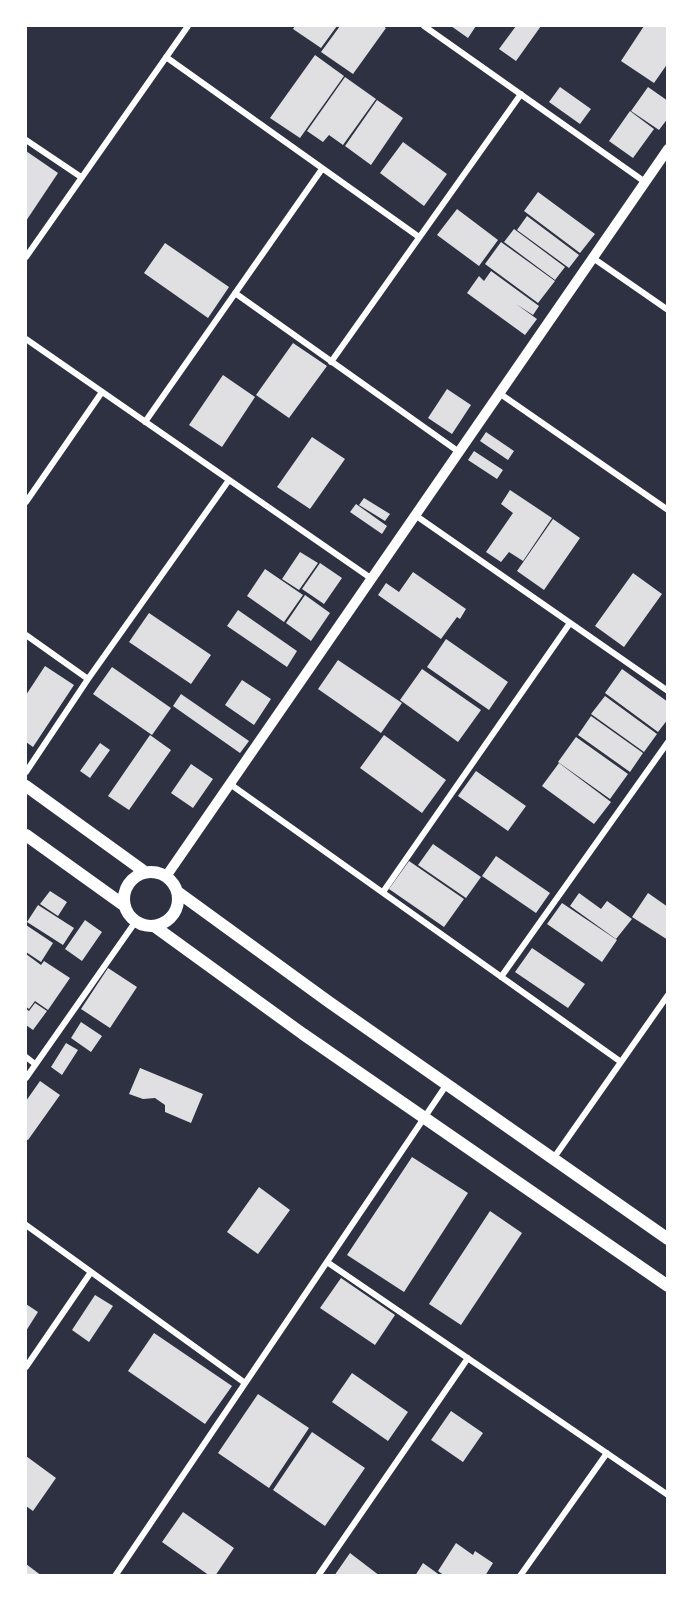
<!DOCTYPE html>
<html>
<head>
<meta charset="utf-8">
<style>
	body { margin:0 }
	#map { position:relative; width:693px; height:1601px; overflow:hidden; background:#2d3142; font-family:Literata,serif }
	canvas { display:block }
	.frame { position:absolute; inset:0; border:27px solid #fff; pointer-events:none }
</style>
</head>
<body>
<div id="map">
<canvas width="693" height="1601"></canvas>
<div class="frame"></div>
</div>
<script>
const ctx = document.querySelector('canvas').getContext('2d');
ctx.lineJoin = 'round';
function fill(path, color) {
  ctx.fillStyle = color;
  ctx.fill(path, 'evenodd');
}
function strokePath(path, color, width, dash) {
  ctx.strokeStyle = color;
  ctx.lineWidth = width;
  ctx.lineCap = dash ? 'butt' : 'round';
  ctx.setLineDash(dash || []);
  ctx.stroke(path);
}
const building = new Path2D(`
	M295,26H337L321,48L293,29Z
	M340,26H383L386,28L353,74L321,52Z
	M451,26H476L468,38Z
	M516,26H541L516,61L499,49Z
	M644,26H668V63L654,83L621,61Z
	M315,55L344,76L300,138L270,118Z
	M345,77L376,99L343,145L329,135L323,142L307,131Z
	M560,87L591,109L580,124L549,102Z
	M648,87L668,101V118L659,130L631,111Z
	M377,100L403,118L371,165L345,146Z
	M630,111L654,129L633,158L609,141Z
	M403,142L447,174L424,206L380,173Z
	M26,151L58,173L26,221Z
	M538,192L595,234L580,253L524,211Z
	M457,209L498,240L479,266L437,235Z
	M527,216L579,255L569,268L517,230Z
	M514,229L565,267L555,280L504,242Z
	M501,242L555,281L538,303L485,264Z
	M165,243L229,287L208,318L144,273Z
	M491,271L539,306L533,315L516,304L537,319L525,335L467,293L479,276L484,281Z
	M293,343L327,366L289,418L256,395Z
	M223,375L255,397L222,447L189,425Z
	M447,389L471,405L452,434L428,418Z
	M486,432L514,451L508,460L480,441Z
	M312,437L345,459L310,509L277,487Z
	M474,451L503,470L497,479L468,460Z
	M510,490L552,518L523,561L509,552L501,562L486,552L513,513L501,504Z
	M364,498L390,514L385,521L359,505Z
	M356,504L387,526L382,534L350,512Z
	M553,519L580,538L544,590L517,571Z
	M300,552L318,563L299,590L282,579Z
	M320,563L342,578L324,604L302,589Z
	M265,569L303,595L284,622L247,596Z
	M413,572L466,609L460,619L457,617L441,639L378,595L386,583L399,592Z
	M633,573L662,594L624,647L595,626Z
	M305,595L330,613L311,641L286,623Z
	M238,610L297,651L287,667L227,626Z
	M149,613L211,655L191,684L129,642Z
	M446,639L508,682L489,710L427,667Z
	M338,660L402,703L381,733L318,689Z
	M45,666L74,685L33,747L26,742V695Z
	M112,667L171,708L152,735L93,694Z
	M422,669L481,710L458,742L400,700Z
	M622,669L668,702V719L658,732L605,693Z
	M242,680L271,699L254,725L225,705Z
	M181,694L249,741L240,753L173,706Z
	M605,696L657,734L644,752L591,714Z
	M591,716L643,753L630,772L578,735Z
	M150,735L171,750L129,810L108,796Z
	M384,735L446,780L422,813L360,768Z
	M576,737L628,774L610,799L558,762Z
	M100,743L110,750L90,778L80,771Z
	M559,763L611,802L594,824L542,786Z
	M191,764L213,779L193,808L171,793Z
	M476,771L526,806L508,831L458,796Z
	M433,844L481,877L466,898L418,865Z
	M496,856L550,893L536,913L482,876Z
	M409,861L464,899L444,927L389,889Z
	M50,891L67,902L58,916L40,904Z
	M579,893L601,909L607,901L632,919L616,939L570,906Z
	M648,893L668,907V940L632,917Z
	M562,903L617,940L602,962L547,924Z
	M38,905L74,928L63,945L27,922Z
	M85,920L102,932L82,961L65,949Z
	M26,925L53,943L41,962L26,952Z
	M532,948L585,984L568,1008L515,972Z
	M26,954L41,965L44,961L70,978L48,1010L35,1001L29,1009L26,1007Z
	M108,968L137,987L110,1028L81,1009Z
	M35,1003L47,1011L33,1030L26,1025V1009L29,1011Z
	M81,1022L102,1036L91,1052L71,1038Z
	M66,1043L78,1050L62,1075L51,1067Z
	M140,1068L203,1094L191,1123L165,1112V1105L155,1098L143,1099L129,1094Z
	M40,1081L60,1095L28,1140L26,1139V1101Z
	M412,1157L468,1193L404,1292L347,1255Z
	M259,1187L290,1210L258,1254L227,1232Z
	M490,1211L522,1233L461,1325L429,1304Z
	M341,1278L395,1315L375,1345L320,1308Z
	M95,1295L113,1306L89,1342L72,1330Z
	M26,1304L38,1312L26,1331Z
	M154,1333L232,1386L205,1424L128,1371Z
	M352,1373L408,1412L388,1441L332,1402Z
	M258,1394L309,1428L269,1488L218,1453Z
	M451,1411L483,1433L463,1462L431,1440Z
	M312,1432L365,1468L325,1526L273,1490Z
	M26,1456L56,1478L33,1511L26,1506Z
	M183,1512L234,1548L215,1576H210L162,1542Z
	M456,1543L473,1555L475,1551L493,1563L485,1576H445L438,1571Z
	M350,1553L380,1576H334Z
	M423,1563L441,1576H415Z
	M26,1564L42,1576H26Z`);
const minor = new Path2D(`
	M424,26L645,182
	M166,57L419,237
	M26,140L81,177
	M26,257L188,26
	M593,258L668,310
	M235,293L459,452
	M26,339L372,579
	M331,362L521,94
	M499,393L668,510
	M145,422L322,169
	M26,502L102,392
	M415,515L668,691
	M26,635L88,679
	M26,772L88,679L229,480
	M230,784L621,1062
	M383,892L570,623
	M501,977L668,742
	M26,1057L35,1064
	M26,1078L136,921
	M553,1159L668,995
	M26,1225L245,1383
	M327,1262L668,1495
	M26,1367L91,1272
	M115,1576L447,1084
	M318,1576L468,1358
	M520,1576L607,1453`);
const tertiary = new Path2D(`
	M167,875L668,149`);
const secondary = new Path2D(`
	M26,786L145,872
	M26,835L125,906
	M124 899a27 27 0 1 1 54 0a27 27 0 1 1-54 0Z
	M179,893L329,1002L668,1239
	M154,926L303,1034L668,1286`);
fill(building, '#e0e0e3');
strokePath(minor, '#fff', 6);
strokePath(tertiary, '#fff', 10);
strokePath(secondary, '#fff', 12);
</script>
</body>
</html>
